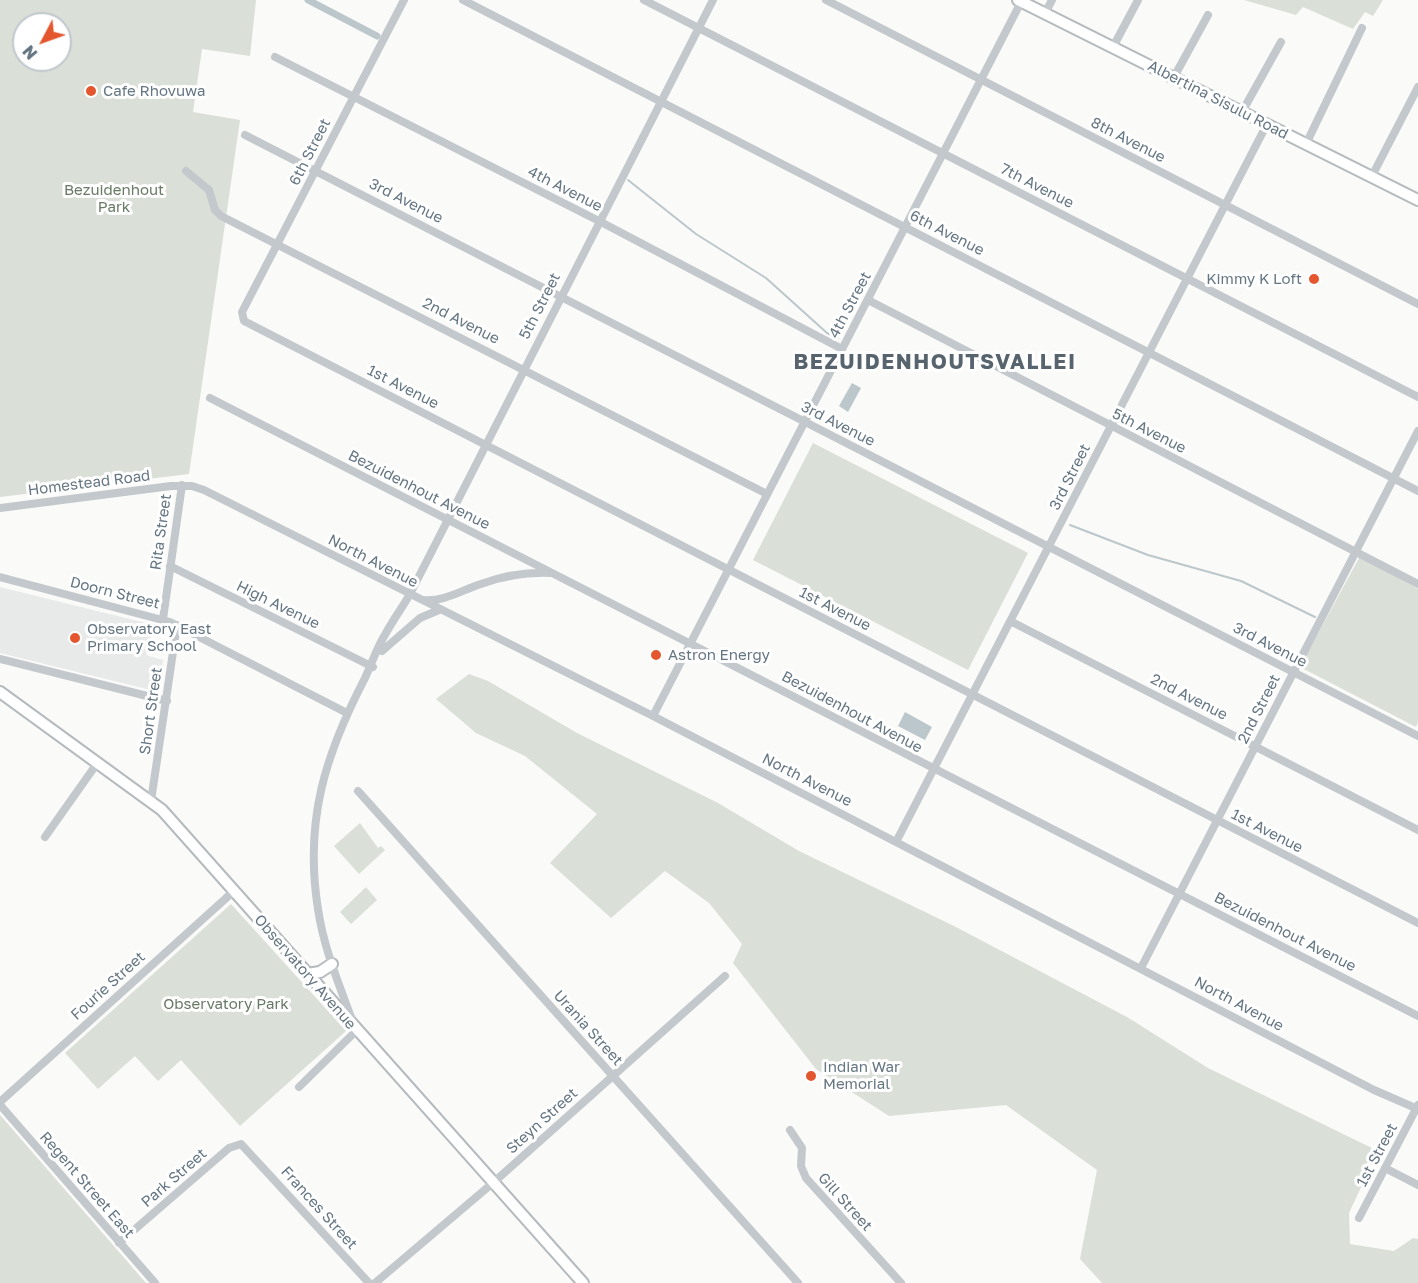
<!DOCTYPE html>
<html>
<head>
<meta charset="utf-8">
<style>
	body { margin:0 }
	#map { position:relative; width:1418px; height:1283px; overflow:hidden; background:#fafaf8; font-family:"Golos Text",sans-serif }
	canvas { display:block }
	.north { position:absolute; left:12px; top:12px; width:60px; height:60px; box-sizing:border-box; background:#fff; border:2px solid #c1c8cd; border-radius:50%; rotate:229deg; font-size:16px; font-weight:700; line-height:24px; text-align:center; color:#657683 }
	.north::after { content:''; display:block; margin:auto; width:21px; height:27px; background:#e4572e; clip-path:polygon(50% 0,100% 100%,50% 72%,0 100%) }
</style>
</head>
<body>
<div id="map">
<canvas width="1418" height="1283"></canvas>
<div class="north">N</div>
</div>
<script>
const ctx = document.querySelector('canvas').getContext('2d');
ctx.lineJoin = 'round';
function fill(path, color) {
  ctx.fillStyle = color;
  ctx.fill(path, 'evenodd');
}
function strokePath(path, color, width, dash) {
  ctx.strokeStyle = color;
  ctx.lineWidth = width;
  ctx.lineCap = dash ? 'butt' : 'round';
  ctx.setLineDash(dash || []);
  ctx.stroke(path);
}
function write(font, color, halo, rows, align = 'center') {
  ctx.font = font + ' "Golos Text",sans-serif';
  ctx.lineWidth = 6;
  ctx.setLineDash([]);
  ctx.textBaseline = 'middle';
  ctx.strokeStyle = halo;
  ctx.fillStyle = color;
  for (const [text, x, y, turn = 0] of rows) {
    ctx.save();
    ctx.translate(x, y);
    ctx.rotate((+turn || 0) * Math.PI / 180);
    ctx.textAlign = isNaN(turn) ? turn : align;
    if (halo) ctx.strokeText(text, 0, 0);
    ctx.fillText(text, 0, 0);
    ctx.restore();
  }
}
const built = new Path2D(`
	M0,587L154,625L146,655L163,660L159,692L0,653Z`);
const green = new Path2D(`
	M0,0H256L250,56L202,49L193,112L240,120L189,474L0,497ZM24,24H60V60H24Z
	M1244,0H1383L1373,16L1365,12L1353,29L1303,7L1296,15Z
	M813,443L1028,553L968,670L753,560Z
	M1360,556L1418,589V722L1416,727L1300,667Z
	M469,674L488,681L577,733L718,803L799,851L954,926L1127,1017L1208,1068L1378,1151L1349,1213L1350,1244L1394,1251L1413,1238L1418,1239V1283H1102L1080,1259L1097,1170L1006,1105L889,1116L816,1069L733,963L742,944L709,903L665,871L611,918L550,863L597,814L525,756L476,733L436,699Z
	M360,823L378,848L381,846L385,850L359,874L334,846Z
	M366,887L377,900L351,924L340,912Z
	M231,904L346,1031L240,1126L181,1060L158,1081L135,1056L98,1089L65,1053Z
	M0,1115L7,1123L146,1283H0Z`);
const water = new Path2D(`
	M852,383L861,388L848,412L839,406Z
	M905,712L932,727L925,740L898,726Z`);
const stream = new Path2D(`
	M628,180L696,234L766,278L827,333L838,338
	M1070,525L1148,555L1241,581L1315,617`);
const canal = new Path2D(`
	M308,0L377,36`);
const minor = new Path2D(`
	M404,0L242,312L244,321L1418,923
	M463,0L1418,491
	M644,0L1418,397
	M826,0L1418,304
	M1045,13L1052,0
	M1113,47L1138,0
	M275,57L599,221L842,349
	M1174,77L1208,15
	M1242,112L1281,42
	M245,135L1418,736
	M1306,144L1362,28
	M186,171L209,190L215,210L221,216L767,494
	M1372,176L1418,87
	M868,300L1418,584
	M210,398L1418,1016
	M0,508L171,486H192L204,490L653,716L1374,1090L1418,1109
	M170,566L373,667
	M0,577L170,622L347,713
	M423,600C444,602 462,590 481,584C503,576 526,572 550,573
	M163,619L182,485
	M1012,622L1418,830
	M382,651L420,618L439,610
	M0,659L167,701
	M653,716L1021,2
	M358,791L798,1283
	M151,801L177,625
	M45,837L98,762
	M896,842L1267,124
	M1141,968L1418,431
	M299,1087L356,1031C342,991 324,951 318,909C304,821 325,755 365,678C372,663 377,647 386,633C393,620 402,608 410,594L713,0
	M0,1102L234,891
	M0,1105L155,1283
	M790,1130L802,1148L801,1166L806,1178L901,1283
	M1385,1168L1418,1185
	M1359,1218L1418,1105
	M119,1243L229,1148L241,1144L369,1283
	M375,1283L494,1182L725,976`);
const major = new Path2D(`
	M1018,0L1418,200
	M0,692L162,810L583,1283
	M307,974L320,972L332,964`);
const markers = [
	[91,91,6,"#e4572e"],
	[1314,279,6,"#e4572e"],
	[75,638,6,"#e4572e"],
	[656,655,6,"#e4572e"],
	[811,1076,6,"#e4572e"]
];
const poiNames = [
	["Cafe Rhovuwa",103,91],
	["Kimmy K Loft",1302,279,"right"],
	["Observatory East",87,629],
	["Primary School",87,646],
	["Astron Energy",668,655],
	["Indian War",823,1067],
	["Memorial",823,1084]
];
const streetNames = [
	["Albertina Sisulu Road",1218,100,27],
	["8th Avenue",1128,140,27],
	["6th Street",310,152,-63],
	["7th Avenue",1037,186,27],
	["4th Avenue",565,189,27],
	["3rd Avenue",406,201,27],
	["6th Avenue",947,233,27],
	["4th Street",850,305,-62],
	["5th Street",540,306,-63],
	["2nd Avenue",461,321,27],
	["1st Avenue",403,387,27],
	["3rd Avenue",838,424,27],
	["5th Avenue",1149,431,27],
	["3rd Street",1070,477,-63],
	["Homestead Road",89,483,-7],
	["Bezuidenhout Avenue",419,490,27],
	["Rita Street",161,532,-82],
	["North Avenue",373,561,27],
	["Doorn Street",115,593,14],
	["High Avenue",278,605,26],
	["1st Avenue",835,609,27],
	["3rd Avenue",1270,645,27],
	["2nd Avenue",1189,697,27],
	["2nd Street",1259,709,-63],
	["Short Street",151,711,-82],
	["Bezuidenhout Avenue",852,712,28],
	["North Avenue",807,780,27],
	["1st Avenue",1267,831,27],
	["Bezuidenhout Avenue",1285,932,27],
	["Observatory Avenue",305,972,49],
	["Fourie Street",108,986,-42],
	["North Avenue",1239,1004,28],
	["Urania Street",588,1028,48],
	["Steyn Street",542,1121,-42],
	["1st Street",1377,1155,-62],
	["Park Street",174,1178,-41],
	["Regent Street East",87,1185,49],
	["Gill Street",845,1202,48],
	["Frances Street",319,1208,48]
];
const parkNames = [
	["Bezuidenhout",114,190],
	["Park",114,207],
	["Observatory Park",226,1004]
];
const districtNames = [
	["BEZUIDENHOUTSVALLEI",935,362]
];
fill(built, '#e8e9e9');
fill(green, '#dadfd7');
fill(water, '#bbc7cb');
strokePath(stream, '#bbc7cb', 2);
strokePath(canal, '#bbc7cb', 7);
strokePath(major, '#b5babe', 14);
strokePath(minor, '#c3c8cc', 8);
strokePath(major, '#fff', 10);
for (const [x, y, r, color] of markers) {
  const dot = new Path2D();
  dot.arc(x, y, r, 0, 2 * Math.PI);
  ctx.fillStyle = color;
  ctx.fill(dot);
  strokePath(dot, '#fff', 2);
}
write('15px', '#657683', '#fff', poiNames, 'left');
write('15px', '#657683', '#fff', streetNames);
write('15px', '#687a64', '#fff', parkNames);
ctx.letterSpacing = '1.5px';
write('bold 21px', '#57646e', '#fff', districtNames);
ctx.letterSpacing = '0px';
</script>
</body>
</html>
